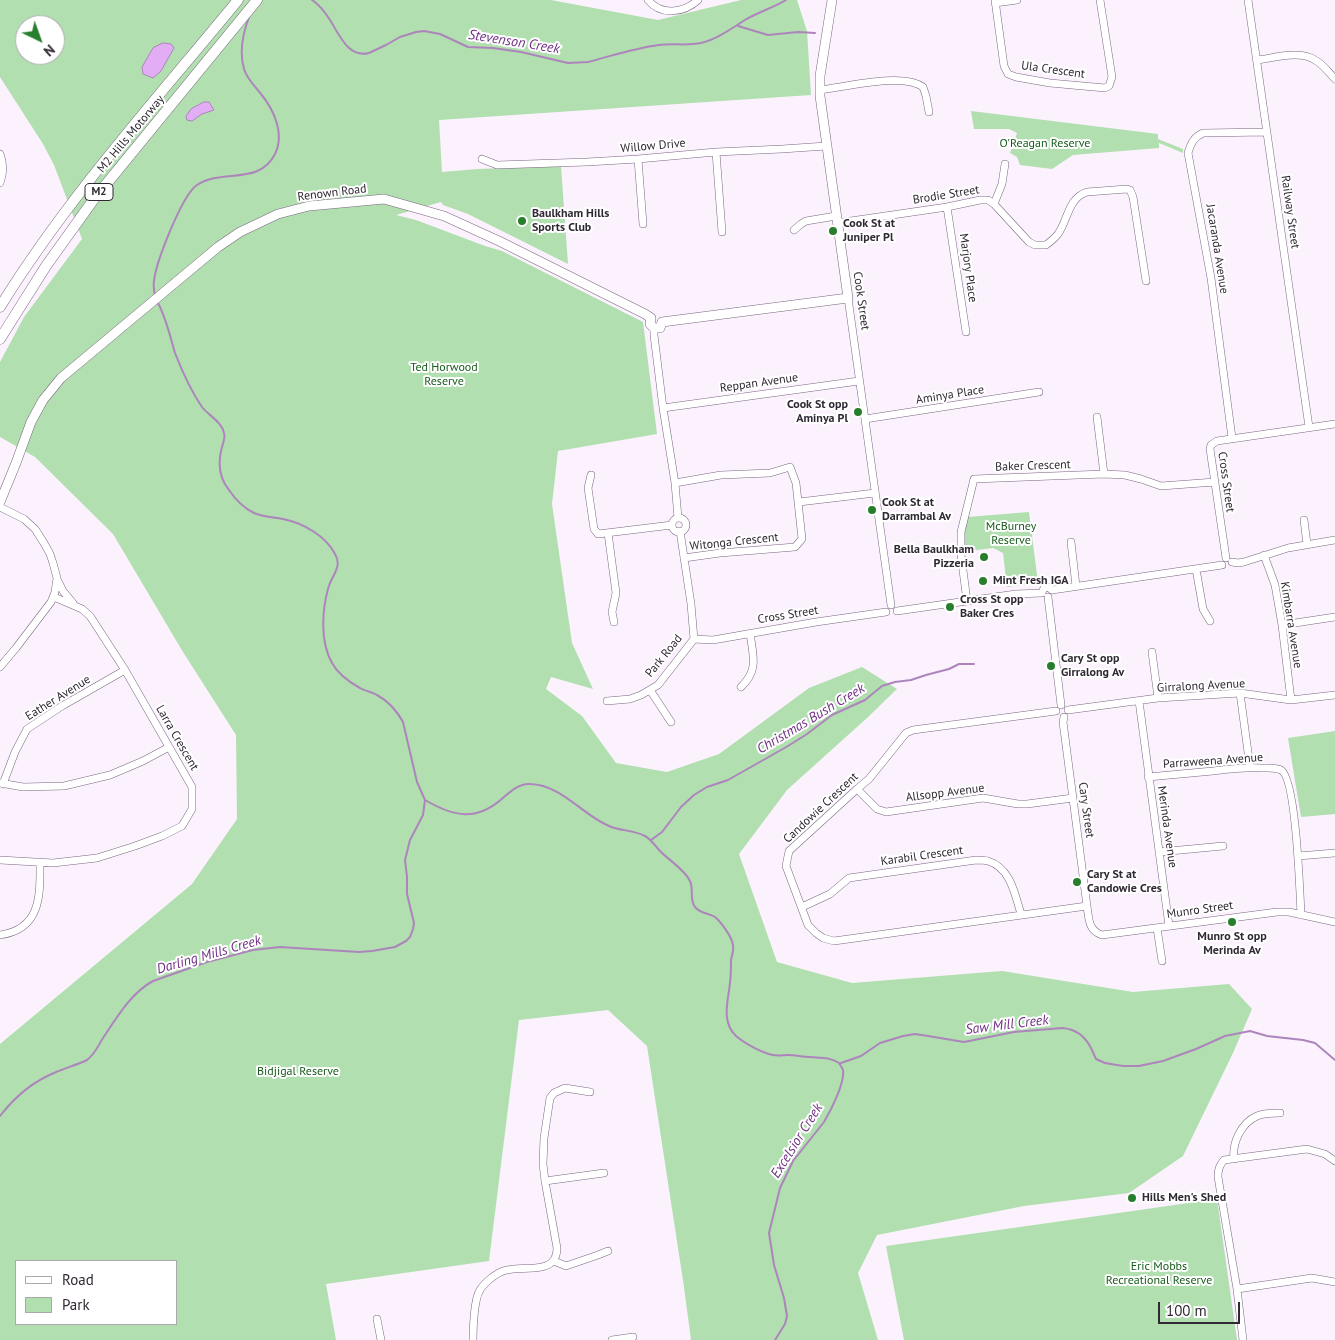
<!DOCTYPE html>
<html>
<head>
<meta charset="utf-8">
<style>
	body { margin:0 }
	#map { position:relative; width:1335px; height:1340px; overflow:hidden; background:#fbf2fe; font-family:"PT Sans",sans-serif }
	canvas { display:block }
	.legend { position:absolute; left:15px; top:1260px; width:162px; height:65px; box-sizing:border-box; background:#fff; border:1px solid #aca9ad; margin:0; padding:6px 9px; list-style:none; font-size:15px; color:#302833 }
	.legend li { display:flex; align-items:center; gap:10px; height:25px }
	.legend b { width:25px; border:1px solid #aca9ad }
	.north { position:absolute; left:15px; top:15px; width:50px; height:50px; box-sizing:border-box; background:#fff; border:1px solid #aca9ad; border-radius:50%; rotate:138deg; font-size:14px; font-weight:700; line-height:20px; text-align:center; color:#302833 }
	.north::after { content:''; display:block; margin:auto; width:18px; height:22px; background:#277e2c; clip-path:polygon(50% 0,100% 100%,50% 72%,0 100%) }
	.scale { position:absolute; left:1158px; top:1302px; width:82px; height:22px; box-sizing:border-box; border:2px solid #302833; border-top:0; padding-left:6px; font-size:15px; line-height:18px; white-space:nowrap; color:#302833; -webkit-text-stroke:4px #fff; paint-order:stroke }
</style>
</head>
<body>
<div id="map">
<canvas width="1335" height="1340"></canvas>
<ul class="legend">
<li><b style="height:6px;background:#fff"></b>Road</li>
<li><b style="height:14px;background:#b1dfaf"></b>Park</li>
</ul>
<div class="north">N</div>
<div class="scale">100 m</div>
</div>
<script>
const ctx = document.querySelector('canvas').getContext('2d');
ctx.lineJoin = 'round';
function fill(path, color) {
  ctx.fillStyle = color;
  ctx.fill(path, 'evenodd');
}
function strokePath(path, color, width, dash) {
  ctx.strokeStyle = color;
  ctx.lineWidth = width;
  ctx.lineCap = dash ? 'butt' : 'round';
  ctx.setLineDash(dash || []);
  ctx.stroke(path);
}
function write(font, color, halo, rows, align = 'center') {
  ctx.font = font + ' "PT Sans",sans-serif';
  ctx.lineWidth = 4;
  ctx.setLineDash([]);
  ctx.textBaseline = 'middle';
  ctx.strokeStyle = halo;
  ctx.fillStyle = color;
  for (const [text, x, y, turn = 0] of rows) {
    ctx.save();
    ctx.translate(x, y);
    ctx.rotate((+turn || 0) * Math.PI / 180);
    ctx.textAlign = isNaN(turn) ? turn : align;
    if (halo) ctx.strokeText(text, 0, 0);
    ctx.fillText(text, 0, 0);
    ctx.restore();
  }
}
const green = new Path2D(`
	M0,0H551L658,20L741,0H797L807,31L811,95L439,120L442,172L478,169L561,166L568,264L468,214L443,205L441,202L396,215L416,220L485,246L502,251L643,322L657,434L558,451L552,504L572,643L593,689L551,677L546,689L582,716L616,763L667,772L719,754L809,688L862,667L897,689L867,718L787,790L739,854L777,962L852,983L1002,971L1133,992L1229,984L1252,1009L1233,1053L1183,1156L1129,1193L1024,1206L877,1235L858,1273L878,1340H691L684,1287L647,1046L608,1010L519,1020L489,1261L326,1284L336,1340H0V1044L192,884L237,819L236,735L183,652L113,534L35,457L0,437V362L24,317L82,239L54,165L43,144L0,77ZM25,25H55V55H25ZM16,1261H176V1324H16Z
	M971,111L1158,134V139L1183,149V153L1159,143V148L1073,155L1052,169L1020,165L1017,157L1010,153L1017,133L1009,129H974Z
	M1029,512L1038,583L1007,587L1003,553L993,548L969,551L965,549L964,531L967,517Z
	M1335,731V814L1301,817L1288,738Z
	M1217,1199L1237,1340H904L886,1246Z`);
const water = new Path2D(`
	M163,43L171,44L174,48L161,71L153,78L143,74L142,67L153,48Z
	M204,102H209L214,110L202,114L192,121L187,120L186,116L191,109Z`);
const stream = new Path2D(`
	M312,0C318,4 324,11 328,17C338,31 347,59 369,53L386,45L400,37L416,32L424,31L440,34L468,47L493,48L521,52L568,63L588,62C611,56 635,48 659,45C673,43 687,46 701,43C717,39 731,29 745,20C758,12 773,8 786,0
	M738,26L768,35L798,32L815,33
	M155,296C154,291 153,286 154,281C156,262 182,195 197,185C222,168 259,186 275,154C285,134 274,110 261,94C255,86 247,79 244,69C239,52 243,33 249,17
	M425,800C454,817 477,822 504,797C511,791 520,783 530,784C562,785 581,814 609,826C620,831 634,830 645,836C652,840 655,846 661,852C670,861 684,869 690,881C694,889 689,899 695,907C701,914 709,913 715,917C721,922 732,937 733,945C734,950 732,955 731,960C731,968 731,975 730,983C728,1001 721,1022 736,1036C744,1043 762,1053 773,1055C778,1056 783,1055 788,1055C795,1055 803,1057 810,1057C821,1058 830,1057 839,1063C840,1065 842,1067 843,1070C845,1083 831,1110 824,1122L793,1161L780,1188L769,1233L774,1265L784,1298L787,1316L785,1324L775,1340
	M651,840L662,832L681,807L694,795L707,787L728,780L788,746L807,734L832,715L865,700L882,686L895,682L911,680L926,675L949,669L959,664H974
	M841,1063L861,1056L880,1043L903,1036L915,1034L928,1036L964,1042L1014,1032L1062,1028C1076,1029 1085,1036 1091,1048C1093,1052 1094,1055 1096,1059L1105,1063L1123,1066H1139L1163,1061L1196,1049L1225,1036L1250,1031L1267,1036L1303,1040L1315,1043L1335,1060
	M0,1116C14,1098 32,1082 54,1073C65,1068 77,1065 87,1060C95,1054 98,1046 103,1038C117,1017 131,993 153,981L207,962L253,950L280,947L359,952L372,951L395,947L406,941L410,937L413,929L414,923L407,894V877L405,860L410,840L423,815L425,800L417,782L403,722C397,711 388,701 377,695C372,692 365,691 360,688C349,682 338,674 332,663C320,642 322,611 328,589C331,576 343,567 335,554C326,536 303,523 283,519C273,517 263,517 254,513C244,508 235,499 229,490C220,479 218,465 221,451C222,445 226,439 224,433C222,422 208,415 202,407C191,391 182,371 175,353C170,336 166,318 158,303`);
const minor = new Path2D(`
	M648,0C661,16 684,13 698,0
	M995,0L1004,66L1008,74L1016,77L1050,83L1105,88L1109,86L1112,77L1100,0
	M1248,0L1309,427
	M995,3L1017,0
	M1257,60C1274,58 1300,50 1315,60C1323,64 1329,73 1335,79
	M820,90C845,87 903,72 923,87L926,96L929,112
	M716,152L722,232
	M0,154C4,164 4,172 0,183
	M482,159L497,165L587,162L638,159L716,152L782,149L826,146
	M638,159L643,224
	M994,204L1002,184L1005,164
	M947,207L966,332
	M837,223L947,207L980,200H988L994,204L1029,242L1035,245H1046C1050,242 1055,238 1058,234C1068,220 1068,198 1087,192L1127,189L1130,190L1133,197L1146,281
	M794,230L801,224L806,221L836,216
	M848,298L891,605
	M654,328V335L663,408L675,483L678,518
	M663,408L859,381
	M1097,417L1104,474
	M865,419L1039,392
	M1232,438L1211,278L1188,153C1191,143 1194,137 1203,133L1267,132
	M591,475L588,488L594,529L598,534L672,525
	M675,483L721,475L770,473L790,467L796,483L802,539L795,547L720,553L684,558
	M799,502L875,493
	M0,507L24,519L35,529L44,543L50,554L53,563L57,578L55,592L51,602L16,648L0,667
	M672 525a7 7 0 1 1 14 0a7 7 0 1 1-14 0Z
	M1304,520L1307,544
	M608,533L616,593L612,612L614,622
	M1071,542L1076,586
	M1264,555L1275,585L1282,625L1291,700
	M1226,558L1210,449L1211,445L1217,441L1335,424
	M1232,562L1238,563L1244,562L1288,548L1335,540
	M1196,569L1203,609L1210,621
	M57,579L63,591L73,603
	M1052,590L1222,565
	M1042,593L1043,590L1045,587H1048L1052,590
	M1048,597L1061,705
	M967,601L961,555V532L974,479L1104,474L1125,475L1141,479L1161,486L1215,482
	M897,611L1016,594L1042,593
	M1282,625L1335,617
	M694,639L713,640L816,622L886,612
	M1152,652L1158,698
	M741,687C759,670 753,656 750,633
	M650,690L671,722
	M1240,693L1250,767
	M607,701L630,699L641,695L658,685L694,639L691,604L680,531
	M1139,701L1169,926
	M1068,710L1158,698L1240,693L1291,700L1335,695
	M1056,711L913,730L906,733L869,779L857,789L789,851L786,866L808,925L816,933L823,938L834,941L1087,906
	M1064,717L1063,722L1087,906C1089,919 1088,930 1102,935L1277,912H1289L1335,922
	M1148,777C1170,775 1191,773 1213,771C1229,769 1246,767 1262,768C1268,768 1276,767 1281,770C1296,778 1300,894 1301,915
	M0,783L23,787L64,786L110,775L143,761L169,747
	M3,784L15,752L27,729L62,706L125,670
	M857,789L877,809L886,812L983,798L1018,804H1027L1073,798
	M1159,852L1223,846
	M1298,856L1335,853
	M0,860L53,863L97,858L135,846L162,836L182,826L192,809V787L125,670L90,616L82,609L54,597
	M802,907L830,894L849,878L976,860C980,860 984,860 988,861C1011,868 1015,895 1021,914
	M1157,928L1162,961
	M0,935C42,929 40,894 40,862
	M1234,1159C1232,1143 1241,1123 1257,1116C1264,1113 1272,1113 1280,1113
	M545,1181L604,1173
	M554,1261L566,1266L598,1255L608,1251
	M1237,1289L1312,1278L1335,1282
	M377,1319L381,1340
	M473,1340C473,1329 474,1299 480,1290C484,1283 495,1274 503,1271C516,1266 542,1272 552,1262C556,1258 557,1253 557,1248L545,1181L543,1164L544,1138L550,1098L554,1093L565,1088L590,1092
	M612,1340L633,1337
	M1243,1340L1237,1289L1218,1177C1218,1170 1219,1166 1224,1160L1307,1149L1325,1154L1335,1161`);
const major = new Path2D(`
	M651,318L650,324L654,328H660L662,322
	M662,322L848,298L820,96V76L832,0
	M0,502L16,463L31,422L43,400L61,378L218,247L240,232L278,214L309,206L384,199L444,216L499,241L645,314L651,318`);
const highway = new Path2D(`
	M0,307C68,197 156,100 238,0
	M0,339L46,266L94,199L257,0`);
const markers = [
	[522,221,5,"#277e2c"],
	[833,231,5,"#277e2c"],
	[858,412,5,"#277e2c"],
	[872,510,5,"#277e2c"],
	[984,557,5,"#277e2c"],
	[983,581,5,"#277e2c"],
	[950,607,5,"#277e2c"],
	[1051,666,5,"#277e2c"],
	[1077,882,5,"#277e2c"],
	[1232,922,5,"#277e2c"],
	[1132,1198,5,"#277e2c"]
];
const shields = [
	[99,192,28]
];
const shieldNames = [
	["M2",99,192]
];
const streetNames = [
	["Ula Crescent",1053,70,8],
	["M2 Hills Motorway",131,134,-50],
	["Willow Drive",653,146,-5],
	["Renown Road",332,193,-7],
	["Brodie Street",946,195,-9],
	["Railway Street",1290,212,82],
	["Jacaranda Avenue",1217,249,81],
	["Marjory Place",968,268,82],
	["Cook Street",861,301,82],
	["Reppan Avenue",759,383,-8],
	["Aminya Place",950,395,-9],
	["Baker Crescent",1033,466,-2],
	["Cross Street",1226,482,82],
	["Witonga Crescent",734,542,-6],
	["Cross Street",788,615,-9],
	["Kimbarra Avenue",1291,625,81],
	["Park Road",664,656,-51],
	["Girralong Avenue",1201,686,-3],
	["Eather Avenue",58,698,-32],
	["Larra Crescent",177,738,60],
	["Parraweena Avenue",1213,761,-4],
	["Allsopp Avenue",945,793,-7],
	["Candowie Crescent",821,808,-43],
	["Cary Street",1086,810,82],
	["Merinda Avenue",1167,827,82],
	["Karabil Crescent",922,856,-8],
	["Munro Street",1200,910,-8]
];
const parkNames = [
	["O'Reagan Reserve",1045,144],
	["Ted Horwood",444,368],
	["Reserve",444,382],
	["McBurney",1011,527],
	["Reserve",1011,541],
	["Bidjigal Reserve",298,1072],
	["Eric Mobbs",1159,1267],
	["Recreational Reserve",1159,1281]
];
const poiNames = [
	["Baulkham Hills",532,214],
	["Sports Club",532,228],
	["Cook St at",843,224],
	["Juniper Pl",843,238],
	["Cook St opp",848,405,"right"],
	["Aminya Pl",848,419,"right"],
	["Cook St at",882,503],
	["Darrambal Av",882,517],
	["Bella Baulkham",974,550,"right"],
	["Pizzeria",974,564,"right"],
	["Mint Fresh IGA",993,581],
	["Cross St opp",960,600],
	["Baker Cres",960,614],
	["Cary St opp",1061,659],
	["Girralong Av",1061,673],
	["Cary St at",1087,875],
	["Candowie Cres",1087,889],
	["Munro St opp",1232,937,"center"],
	["Merinda Av",1232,951,"center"],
	["Hills Men's Shed",1142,1198]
];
const waterNames = [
	["Stevenson Creek",514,42,9],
	["Christmas Bush Creek",811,719,-31],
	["Darling Mills Creek",209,955,-16],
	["Saw Mill Creek",1007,1025,-7],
	["Excelsior Creek",797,1141,-58]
];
fill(green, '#b1dfaf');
fill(water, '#e3adf6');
strokePath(water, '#ad85bc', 1);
strokePath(stream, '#ad85bc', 2);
strokePath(minor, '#796680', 8);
strokePath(major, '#796680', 10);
strokePath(highway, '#796680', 11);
strokePath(minor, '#fff', 7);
strokePath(major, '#fff', 9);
strokePath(highway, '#fff', 10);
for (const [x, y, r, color] of markers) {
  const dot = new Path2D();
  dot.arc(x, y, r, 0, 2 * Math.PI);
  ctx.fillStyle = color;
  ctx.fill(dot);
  strokePath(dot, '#fff', 2);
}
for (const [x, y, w] of shields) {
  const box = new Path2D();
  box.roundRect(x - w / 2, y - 8.5, w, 17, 4);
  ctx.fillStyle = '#fff';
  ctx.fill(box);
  strokePath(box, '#302833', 1);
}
write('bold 11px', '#302833', null, shieldNames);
write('12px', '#302833', '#fff', streetNames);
write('12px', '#165a1a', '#fff', parkNames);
write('bold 12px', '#302833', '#fff', poiNames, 'left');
write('italic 14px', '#703085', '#fff', waterNames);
</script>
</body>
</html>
